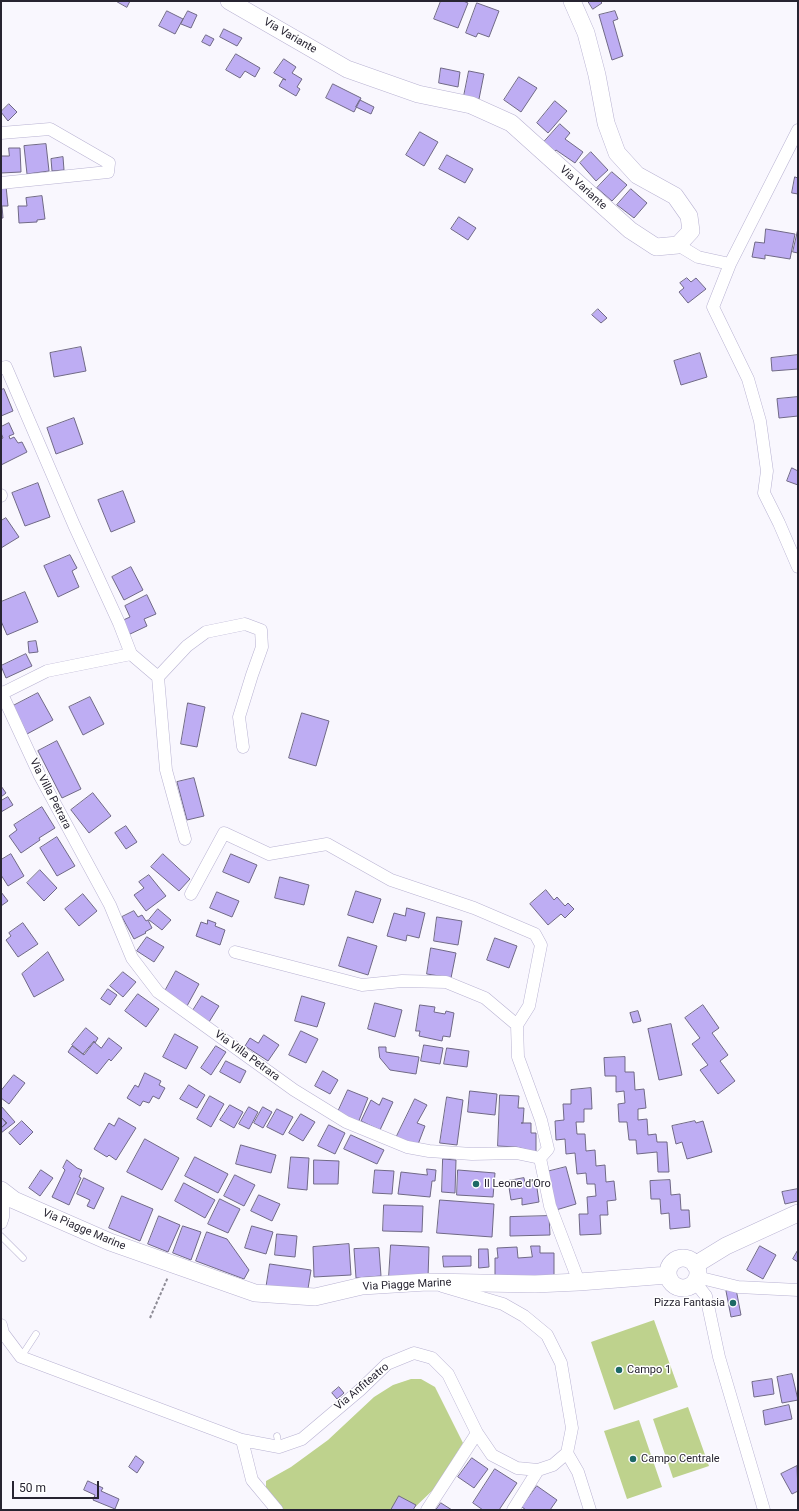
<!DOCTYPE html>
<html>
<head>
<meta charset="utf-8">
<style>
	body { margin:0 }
	#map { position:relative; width:799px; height:1511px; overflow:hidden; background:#f9f7fe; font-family:Roboto,sans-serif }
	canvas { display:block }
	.frame { position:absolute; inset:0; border:2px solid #272431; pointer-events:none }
	.scale { position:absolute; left:12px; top:1481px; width:87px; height:18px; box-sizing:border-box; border:2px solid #272431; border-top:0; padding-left:5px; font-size:12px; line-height:14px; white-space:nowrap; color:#272431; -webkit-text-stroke:3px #fff; paint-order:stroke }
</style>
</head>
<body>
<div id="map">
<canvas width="799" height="1511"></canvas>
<div class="frame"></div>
<div class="scale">50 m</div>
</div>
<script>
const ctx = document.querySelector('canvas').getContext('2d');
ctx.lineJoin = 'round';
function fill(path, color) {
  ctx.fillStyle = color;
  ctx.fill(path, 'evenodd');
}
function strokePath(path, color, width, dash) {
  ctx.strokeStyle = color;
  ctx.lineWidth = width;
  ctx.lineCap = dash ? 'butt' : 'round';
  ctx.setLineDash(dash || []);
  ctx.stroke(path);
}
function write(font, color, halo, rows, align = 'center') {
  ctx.font = font + ' Roboto,sans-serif';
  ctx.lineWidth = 3;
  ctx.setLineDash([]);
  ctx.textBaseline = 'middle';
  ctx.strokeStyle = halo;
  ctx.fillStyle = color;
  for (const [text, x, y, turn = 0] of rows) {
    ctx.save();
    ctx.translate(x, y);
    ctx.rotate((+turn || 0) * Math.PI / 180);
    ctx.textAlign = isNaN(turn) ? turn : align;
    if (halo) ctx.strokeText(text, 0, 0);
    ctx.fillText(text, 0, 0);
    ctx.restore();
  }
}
const green = new Path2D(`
	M654,1320L678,1387L614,1410L591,1342Z
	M411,1379H421L435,1387L463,1443L435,1488L412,1510H284L266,1489V1481L291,1467L328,1440L374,1397L393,1385Z
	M688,1407L709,1466L673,1478L653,1419Z
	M639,1420L662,1487L627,1499L604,1431Z`);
const building = new Path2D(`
	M116,1H130L127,7Z
	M441,1H463L468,3L458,28L434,19Z
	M588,1H600L602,3L593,9Z
	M477,3L499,11L489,37L478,33L476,37L466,33Z
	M167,11L183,19L175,34L159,26Z
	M188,11L197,15L191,28L181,24Z
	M615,11L618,19L613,21L623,56L612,60L599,15Z
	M224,29L242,38L237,46L220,37Z
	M206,35L214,39L210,46L202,42Z
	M236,54L260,68L255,77L245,71L240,78L226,70Z
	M284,59L296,67L292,73L302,79L297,87L300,89L296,96L279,86L283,79L286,80L274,73Z
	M441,68L460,72L458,87L439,83Z
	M469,71L484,74L479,99L464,96Z
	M519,77L537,88L521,112L504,100Z
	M333,84L361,98L354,112L326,98Z
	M360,100L374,107L371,114L356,107Z
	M555,101L567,111L548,133L537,123Z
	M9,104L17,112L8,121L1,112Z
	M560,124L570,133L565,139L583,152L575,163L556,150L555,151L544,142Z
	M420,132L438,142L424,166L406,155Z
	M46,144L49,171L27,174L24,146Z
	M9,148H20L21,172L1,173V156H9Z
	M591,152L608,170L596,181L580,163Z
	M447,155L473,169L465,183L439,169Z
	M63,157L64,170L52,171L51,159Z
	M612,172L627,185L612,201L597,188Z
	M795,177L798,178V194L792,193Z
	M6,186L8,206H2L3,218H1V187Z
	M631,189L647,203L634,218L617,205Z
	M42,196L45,219L37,220V222L19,223L18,206H27L26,198Z
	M459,217L476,228L468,240L451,229Z
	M766,229L795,234L790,259L765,255V259L752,257L755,242L764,243Z
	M798,229V253L793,252Z
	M687,278L691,282L696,278L706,289L688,303L679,292L684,288L680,283Z
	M598,309L607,318L601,323L592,315Z
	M81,347L86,371L54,377L50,353Z
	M700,353L707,377L681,385L674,361Z
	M798,355V369L772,371L771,358Z
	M4,389L13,411L1,416V390Z
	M798,397V416L779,418L777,399Z
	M74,418L83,444L56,454L47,428Z
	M9,423L14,434L9,436L10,439L14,437L18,443L22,442L27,452L1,465V439L3,438L1,433V427Z
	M792,468L798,471V485L787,481Z
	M38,483L50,517L25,526L12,493Z
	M123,491L135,522L111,532L98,500Z
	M6,518L19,537L1,548V521Z
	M70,555L77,568L72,571L79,587L58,597L44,566Z
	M131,567L143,590L124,600L112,577Z
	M25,592L38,622L7,635L1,621V602Z
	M147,595L156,614L144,619L147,626L128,635L121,621L130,617L125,606Z
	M36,641L38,652L29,653L28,642Z
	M26,654L32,666L6,678L1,666Z
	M38,693L53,720L27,734L13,706Z
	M90,697L104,724L83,735L69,707Z
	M188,703L205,707L197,747L181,744Z
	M302,713L329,721L316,766L289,758Z
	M57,741L81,789L62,798L38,751Z
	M194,778L204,816L187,820L177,782Z
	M1,786L6,793L1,797Z
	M93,793L111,816L89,833L71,810Z
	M8,797L13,805L1,812V801Z
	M42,807L55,828L39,838L40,840L21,853L9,836L17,830L14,825Z
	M126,826L137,842L126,849L115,833Z
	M57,837L75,866L57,876L40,848Z
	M11,854L24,876L8,886L1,875V860Z
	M163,854L190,879L179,891L151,867Z
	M231,854L257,865L249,883L223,872Z
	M40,870L57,888L44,901L27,883Z
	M149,875L166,896L146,911L134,895L144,888L139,882Z
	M280,877L309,885L304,905L275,898Z
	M546,890L554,900L557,897L565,906L568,903L574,909L565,918L561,914L548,925L530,904Z
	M356,891L381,899L373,923L348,915Z
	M1,892L8,901L1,906Z
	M217,892L239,901L232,917L210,908Z
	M83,894L97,911L79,926L65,909Z
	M407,908L425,913L419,938L407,935L406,941L387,936L394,913L405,916Z
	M158,909L171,920L162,930L149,920Z
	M134,911L138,917L142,915L146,921L148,920L152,928L145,932L146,933L134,939L122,917Z
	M437,917L462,921L458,945L434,941Z
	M208,920L216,923L215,926L225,930L220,945L196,936L201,922L207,924Z
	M23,923L38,944L18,957L6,940L11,936L9,933Z
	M147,937L164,947L154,962L137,951Z
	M348,937L377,946L368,975L339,966Z
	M495,938L517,946L509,968L487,960Z
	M431,948L456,953L451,978L427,974Z
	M48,952L64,980L34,997L22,974Z
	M176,971L199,984L187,1006L164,993Z
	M123,972L136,982L123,997L110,986Z
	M108,989L117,995L110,1005L101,999Z
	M138,994L159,1009L146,1027L125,1011Z
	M202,996L219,1006L209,1022L192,1012Z
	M302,996L325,1003L317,1027L295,1021Z
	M375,1003L402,1010L395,1037L368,1029Z
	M420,1005L435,1007L434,1012L445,1014L446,1011L454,1013L450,1037L443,1036L442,1041L419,1036L420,1031H416Z
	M703,1005L719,1028L712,1033L728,1055L720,1061L735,1081L718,1094L700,1070L708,1065L692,1044L700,1038L685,1018Z
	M638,1011L641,1021L633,1023L630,1013Z
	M671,1024L682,1075L659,1080L648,1029Z
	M86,1028L98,1038L95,1043L94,1041L83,1054L72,1045Z
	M301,1031L318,1039L306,1063L289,1055Z
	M175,1034L198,1047L186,1069L163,1057Z
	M264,1035L279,1045L268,1061L245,1046L250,1038L258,1043Z
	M109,1038L122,1048L111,1061L109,1059L97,1074L68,1052L72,1046L84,1055L94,1042L101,1048Z
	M424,1045L443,1048L440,1064L421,1061Z
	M216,1046L226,1052L211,1075L201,1068Z
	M379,1047H386V1052L419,1057L416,1074L390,1070L380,1058Z
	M447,1048L469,1051L467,1067L444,1064Z
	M625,1057V1072H634L635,1090L644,1089L646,1108L638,1109V1120L647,1119L648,1135L656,1134L657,1142H667L669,1172H658L657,1152L637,1154L636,1140H629L627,1122H619L618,1104L625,1103L624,1091L616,1092V1076H605L604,1058Z
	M226,1061L246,1071L240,1083L220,1072Z
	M323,1071L338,1080L330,1094L315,1086Z
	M145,1073L161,1081L159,1085L165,1088L159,1099L153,1096L149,1103L143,1101L140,1106L127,1098L135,1085L138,1087Z
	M14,1075L25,1083L9,1104L1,1098V1091Z
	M189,1085L205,1095L197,1108L180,1099Z
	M591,1088L592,1109H584V1122H576L577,1134H585L586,1151L595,1150L596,1166L605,1165L606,1182L614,1181L616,1200L607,1201L608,1215H600L601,1234L580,1235L579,1214H588L587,1197L596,1196L595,1184H587L586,1173L577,1174L575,1153L566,1154L565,1139L556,1140L555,1121L564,1120L563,1104H571V1090Z
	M348,1090L368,1098L358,1123L337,1114Z
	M470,1091L497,1094L495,1115L468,1112Z
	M500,1095L519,1096L518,1108H524L523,1123H521H531V1133H536V1152L516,1147L498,1146Z
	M210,1096L224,1104L211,1127L197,1119Z
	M447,1097L463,1100L457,1145L440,1143Z
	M383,1098L393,1102L380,1130L361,1121L371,1100L379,1105Z
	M415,1099L427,1105L417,1123L425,1126L417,1147L396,1138Z
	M230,1105L243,1112L234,1128L220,1120Z
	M1,1106L15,1122L1,1133V1128L7,1123L1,1117Z
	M249,1107L258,1112L249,1129L239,1124Z
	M263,1107L272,1112L263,1128L254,1123Z
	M277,1109L293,1117L283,1135L267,1127Z
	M301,1114L315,1122L303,1141L289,1133Z
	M1,1117L6,1123L1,1128Z
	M119,1118L136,1128L116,1160L109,1155L107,1157L94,1149L109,1123L114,1126Z
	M22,1121L33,1132L20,1145L9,1133Z
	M695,1121L696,1123L703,1121L712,1152L687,1159L682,1142L676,1144L672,1126Z
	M329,1125L345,1133L335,1154L318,1146Z
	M351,1135L384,1150L377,1164L344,1149Z
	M145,1139L179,1158L162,1190L127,1172Z
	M241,1145L276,1155L271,1173L236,1164Z
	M195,1157L228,1174L218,1193L185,1176Z
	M291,1157L309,1158L307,1190L288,1188Z
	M443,1159L456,1160L455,1193L442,1192Z
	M67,1160L77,1168L82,1170L79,1177L81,1178L69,1205L52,1197L65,1170L63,1168Z
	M314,1160L339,1161L338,1184H314Z
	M566,1167L576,1204L556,1210L546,1172Z
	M427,1169L436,1170L435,1181H432L430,1197L398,1194L401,1172L427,1175Z
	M41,1170L53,1178L40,1196L29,1188Z
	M375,1170L394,1171L392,1194L373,1193Z
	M458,1170L495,1173L493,1197L457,1195Z
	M235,1175L255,1185L244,1206L224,1196Z
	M84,1178L104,1188L94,1209L87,1206L90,1200L77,1194Z
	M524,1178L525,1183L536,1181L539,1202L522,1205V1198L511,1200L508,1181Z
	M670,1180L671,1195L680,1194L681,1210H689L690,1227L670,1229L669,1213L661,1214L660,1199H651L650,1181Z
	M184,1183L215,1200L205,1218L175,1201Z
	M798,1189V1201L785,1204L782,1192Z
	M259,1195L280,1204L272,1221L251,1211Z
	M122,1196L153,1209L140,1241L109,1228Z
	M220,1199L240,1209L228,1233L208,1224Z
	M440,1200L494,1204L492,1237L437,1233Z
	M384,1205L423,1206L422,1232L383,1231Z
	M159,1216L180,1225L168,1252L148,1244Z
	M549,1216L550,1235L510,1236V1217Z
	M183,1226L201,1232L191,1260L173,1253Z
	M252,1226L273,1232L266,1254L245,1248Z
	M207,1232L227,1239L249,1270L244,1279L196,1261Z
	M277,1234L297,1236L295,1257L275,1255Z
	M349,1244L351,1275L314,1277L313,1247Z
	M391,1245L429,1247L428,1278L389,1277Z
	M531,1246H540V1253H554V1278H495V1258H498L497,1248L517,1247L518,1258L532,1257Z
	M760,1246L776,1255L763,1279L747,1270Z
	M379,1248L381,1276L356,1278L354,1249Z
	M479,1249H488L489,1267L479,1268Z
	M798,1250V1262L793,1259Z
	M443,1256H471V1266L444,1267Z
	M270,1264L311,1270L307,1295L266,1289Z
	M736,1289L741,1315L731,1317L726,1291Z
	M792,1374L798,1400L782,1403L777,1377Z
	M772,1379L774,1394L754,1397L752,1382Z
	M339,1387L344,1393L337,1399L332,1393Z
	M789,1405L792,1419L765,1425L763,1411Z
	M136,1456L144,1462L137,1473L129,1467Z
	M472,1458L488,1469L474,1488L458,1477Z
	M797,1466L798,1491L792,1494L781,1474Z
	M495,1469L517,1483L499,1510H483L473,1503Z
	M88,1481L103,1488L101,1491L119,1499L115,1509L93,1500L95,1495L84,1490Z
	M537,1486L557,1500L550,1510H526L522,1507Z
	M399,1496L416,1505L413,1510H391Z
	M441,1503L452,1510H436Z`);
const path = new Path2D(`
	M150,1318L168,1277`);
const lane = new Path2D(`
	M1,1236L23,1258
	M21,1357L36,1334
	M277,1436L279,1447`);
const street = new Path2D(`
	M1,133L50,129L109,163L108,172L1,183
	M678,245L698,257L730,264L713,307L748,379L760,421L767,471L764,493L779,523L798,567
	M730,264L798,130
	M1,368L6,367L74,525L119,623L131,654
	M1,495V496
	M158,677L187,646L206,632L245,624L261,630L262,647L252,675L239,717L243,747
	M1,692L40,776L110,905L132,958L158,992L294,1090L346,1122L407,1147L429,1151L472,1154L516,1153L540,1158L550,1206L579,1282
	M1,694L47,671L131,654L158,677L166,770L185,839
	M191,894L224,833L269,854L327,844L391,880L474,908L535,934L541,945L529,1006L517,1025L518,1057L541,1120L548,1149L540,1158
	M235,952L362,985L402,981L446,982L485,998L517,1025
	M1,1223L3,1217L4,1192
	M697,1277L738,1287L798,1290
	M695,1282L706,1296L719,1357L764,1510
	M1,1325L3,1333L21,1357L242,1440L279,1447L302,1439L360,1390L387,1364L414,1353L432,1358L448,1374L477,1433L492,1455L517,1468L538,1470L553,1465L567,1453L572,1428L561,1363L547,1335L524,1316L503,1304L442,1286
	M242,1440L252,1480L277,1510
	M567,1453L578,1472L590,1510
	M427,1510L477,1433
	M513,1510L538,1470`);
const secondary = new Path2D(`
	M229,1L347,69L418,94L471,105L511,123L630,230L656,247L678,245L691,231L689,216L675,196L637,175L617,153L606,123L597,75L586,33L572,1
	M1,1190L14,1200L110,1242L255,1293L315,1297L362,1286L427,1282L535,1284L579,1282L668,1275
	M668 1273a15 15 0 1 1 30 0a15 15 0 1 1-30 0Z
	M695,1265L726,1246L798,1213`);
const markers = [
	[476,1184,4,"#1d6966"],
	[733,1303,4,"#1d6966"],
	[619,1370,4,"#1d6966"],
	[633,1459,4,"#1d6966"]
];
const streetNames = [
	["Via Variante",290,36,30],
	["Via Variante",583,188,42],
	["Via Villa Petrara",50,794,63],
	["Via Villa Petrara",247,1056,36],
	["Via Piagge Marine",84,1230,23],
	["Via Piagge Marine",407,1285,-3],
	["Via Anfiteatro",362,1387,-40]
];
const poiNames = [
	["Il Leone d'Oro",484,1184],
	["Pizza Fantasia",725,1303,"right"],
	["Campo 1",627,1370],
	["Campo Centrale",641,1459]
];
fill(green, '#bed28d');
fill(building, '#beadf3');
strokePath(building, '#706986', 1);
strokePath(lane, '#b8b2d2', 7);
strokePath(street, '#b8b2d2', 13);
strokePath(secondary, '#b8b2d2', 18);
strokePath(path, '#8e8c96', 2, [3, 2]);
strokePath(lane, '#fff', 6);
strokePath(street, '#fff', 12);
strokePath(secondary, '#fff', 17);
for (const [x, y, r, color] of markers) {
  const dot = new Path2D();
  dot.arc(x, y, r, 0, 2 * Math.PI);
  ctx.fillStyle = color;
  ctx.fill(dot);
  strokePath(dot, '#fff', 1.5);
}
write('11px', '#272431', '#fff', streetNames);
write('11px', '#272431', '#fff', poiNames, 'left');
</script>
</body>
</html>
